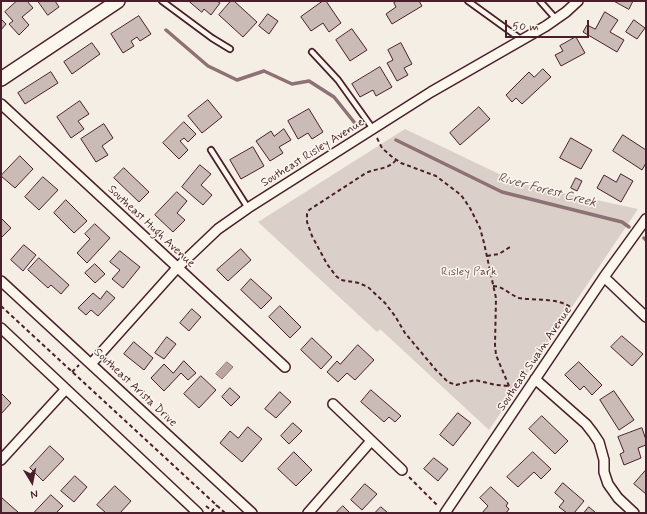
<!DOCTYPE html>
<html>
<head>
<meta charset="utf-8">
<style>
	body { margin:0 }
	#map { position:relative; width:647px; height:514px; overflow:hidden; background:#f4eee4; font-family:Mynerve,sans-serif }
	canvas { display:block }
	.frame { position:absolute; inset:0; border:2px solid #4a1f2b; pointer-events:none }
	.north { position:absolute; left:12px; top:462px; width:40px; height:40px; -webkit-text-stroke:3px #fbf7ec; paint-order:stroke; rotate:170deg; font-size:11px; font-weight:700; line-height:16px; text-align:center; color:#4a1f2b }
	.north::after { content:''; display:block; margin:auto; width:14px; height:18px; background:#4a1f2b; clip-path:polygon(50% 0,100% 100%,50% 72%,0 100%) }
	.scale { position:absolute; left:505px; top:20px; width:84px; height:18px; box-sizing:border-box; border:2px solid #4a1f2b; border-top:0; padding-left:5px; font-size:12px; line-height:14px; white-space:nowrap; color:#4a1f2b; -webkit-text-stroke:3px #fbf7ec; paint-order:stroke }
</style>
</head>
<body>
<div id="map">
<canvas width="647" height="514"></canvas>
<div class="frame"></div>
<div class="north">N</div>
<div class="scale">50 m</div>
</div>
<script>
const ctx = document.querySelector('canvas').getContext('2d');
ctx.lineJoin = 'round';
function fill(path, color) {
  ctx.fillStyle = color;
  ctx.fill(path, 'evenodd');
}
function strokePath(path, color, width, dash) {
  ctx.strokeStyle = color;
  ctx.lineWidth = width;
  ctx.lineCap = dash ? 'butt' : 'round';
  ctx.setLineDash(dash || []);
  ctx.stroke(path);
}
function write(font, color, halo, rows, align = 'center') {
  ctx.font = font + ' Mynerve,sans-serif';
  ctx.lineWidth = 3;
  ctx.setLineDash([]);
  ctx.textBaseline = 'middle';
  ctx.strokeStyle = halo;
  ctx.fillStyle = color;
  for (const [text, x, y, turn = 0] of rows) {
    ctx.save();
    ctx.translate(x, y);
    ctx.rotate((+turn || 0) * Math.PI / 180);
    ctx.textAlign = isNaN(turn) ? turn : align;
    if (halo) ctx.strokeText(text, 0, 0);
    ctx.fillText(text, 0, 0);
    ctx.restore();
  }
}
const green = new Path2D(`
	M405,129L518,183L638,209L489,430L380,329L377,332L258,222Z`);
const water = new Path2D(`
	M227,362L233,367L222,379L216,374Z`);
const stream = new Path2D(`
	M166,30L208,66L237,80L264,71L292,84L309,81L334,97L358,127
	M396,140L502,192L622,222L629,227
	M644,238L646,240`);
const building = new Path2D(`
	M17,1H27L33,8L22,17L29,25L19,35L9,24L13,21L5,12Z
	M38,1H55L59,7L48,15Z
	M189,1H217L220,3L211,15L204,9L202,12Z
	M231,1H234L257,22L243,37L219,15Z
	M323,1H326L341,23L329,32L323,23L311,31L301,17Z
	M397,1H419L422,6L392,24L386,14L396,7L394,3Z
	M614,1H633L629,9Z
	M605,12L618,20L610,32L624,40L617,52L583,32L587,25L595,29Z
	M268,14L278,21L269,34L259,26Z
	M139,16L151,34L140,41L137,37L131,41L134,46L123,53L111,34Z
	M1,19L6,24L1,30Z
	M634,20L645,28L637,39L626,32Z
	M352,29L367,50L350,61L336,40Z
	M576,37L585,53L561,66L555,55L563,51L560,46Z
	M92,43L100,54L72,74L64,62Z
	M401,43L412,64L404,68L408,75L397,81L387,63L393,60L388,50Z
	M380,67L392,87L376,96L373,90L360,97L352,84Z
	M543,69L551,77L522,104L516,98L512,102L506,95L529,72L534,77Z
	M51,72L58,83L25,104L18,93Z
	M208,100L222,117L202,133L188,116Z
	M80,101L89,114L78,121L84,129L71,138L57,117Z
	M479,107L490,119L460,145L450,133Z
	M309,109L323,132L312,139L308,133L298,139L288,121Z
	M184,122L196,134L188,142L184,138L180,141L188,150L179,159L163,143Z
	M104,124L113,138L102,146L108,155L96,162L81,139Z
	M284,129L291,140L279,147L283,153L270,161L256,141L271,131L274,136Z
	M623,135L646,150V163L642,170L613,151Z
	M571,138L592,150L581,169L560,158Z
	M253,147L264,166L241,179L230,160Z
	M20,156L33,169L15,188L1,176Z
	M200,165L211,174L201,185L212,195L203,205L182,187Z
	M124,168L149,192L139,202L114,178Z
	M621,174L633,181L621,202L597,188L604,175L616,182Z
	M43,177L58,190L39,210L25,197Z
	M576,178L582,181L577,191L571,188Z
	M177,192L187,201L177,213L185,220L173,232L155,215Z
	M66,200L87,221L74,233L54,213Z
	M1,218L11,228L1,238Z
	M95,224L110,238L87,263L77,253L90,239L85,234Z
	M24,245L36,255L23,271L11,260Z
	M241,249L251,260L228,281L217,270Z
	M120,251L140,267L123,288L112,279L120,270L110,262Z
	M39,258L69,285L61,294L51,285L48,288L28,270Z
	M95,264L105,274L95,283L85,273Z
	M251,279L272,298L261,309L241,290Z
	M107,291L115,298L98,316L91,310L86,315L78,308L93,293L100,299Z
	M280,306L301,327L290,338L269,317Z
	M192,309L201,317L189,331L180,323Z
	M622,336L643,354L632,366L611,347Z
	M167,337L176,344L164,359L155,353Z
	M312,338L332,357L321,369L301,350Z
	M134,342L153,358L144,370L124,354Z
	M358,345L374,360L355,380L347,373L338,382L327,372L337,361L340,364Z
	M184,361L196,373L188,380L181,373L164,391L151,378L164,364L173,373Z
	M579,362L602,385L592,395L584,386L580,390L565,375Z
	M201,376L216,390L199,408L184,394Z
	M230,388L240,397L231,406L222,397Z
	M371,390L401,416L395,422L389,417L384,422L361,402Z
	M614,391L634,420L619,430L600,400Z
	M280,392L291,402L276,418L265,409Z
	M1,393L11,403L1,414Z
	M458,413L471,423L453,446L440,435Z
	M542,416L568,441L555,454L529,429Z
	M293,423L302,431L289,444L281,436Z
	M248,427L262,439L242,462L220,443L230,431L238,438Z
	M642,428L646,440V445L638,448L641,458L624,465L620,454L624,452L618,437Z
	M50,446L64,459L43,481L30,468Z
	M294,452L312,470L296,486L278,469Z
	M533,452L551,469L541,479L534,472L518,487L507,477Z
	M434,458L448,469L438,481L424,469Z
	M646,470V494L634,484Z
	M75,476L87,487L74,502L61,491Z
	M563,483L584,501L574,513H567L559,507L564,501L555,493Z
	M365,484L377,494L362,510L351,500Z
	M115,486L131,501L120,513H106L97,505Z
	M491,487L508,503L506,506L509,509L506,513H482L488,506L480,498Z
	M51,495L63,506L56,513H37L35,512Z
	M2,498L19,513H1Z
	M343,506L350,513H336Z
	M381,507L388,513H375Z
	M589,507L596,513H584Z`);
const path = new Path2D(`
	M377,138L382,148L391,156L401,163L436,176L461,195L470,208L480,228L484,243L496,298L495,345L496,355L509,386L515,392
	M396,160C388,170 376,168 366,173L309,210L307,214V222L312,236L327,264L336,276L341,280L359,283L368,287L385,303L395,316L405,333L436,370L448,382L456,385L475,380L496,385L509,386
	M487,256L499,254L510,247
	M493,286C503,286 510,295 519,298C536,301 557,297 572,308
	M1,306L225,513
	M72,372L79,365
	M409,477L438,506
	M206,506L212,511L217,505`);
const lane = new Path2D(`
	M162,1L212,38L230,49
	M468,1L522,40
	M540,1L556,19
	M312,52L338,80L373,129
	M211,150L248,208`);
const street = new Path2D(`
	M1,104L285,367
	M604,277L646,317
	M1,281L252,513
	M1,328L198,513
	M91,364L177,268L197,249L218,229L248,208L431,92L546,26L566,12L578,1
	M535,379L586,424L593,433L599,442L604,460V472L608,484L618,498L634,513
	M333,404L402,470
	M1,460L66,389
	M308,513L371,441
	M445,513L604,277L646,219`);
const secondary = new Path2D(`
	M1,79L118,1`);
const streetNames = [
	["Southeast Risley Avenue",313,153,-32],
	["Southeast Hugh Avenue",151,227,43],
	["Southeast Swain Avenue",535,359,-56],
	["Southeast Arista Drive",135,388,43]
];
const parkNames = [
	["Risley Park",469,272]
];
const waterNames = [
	["River Forest Creek",547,191,15]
];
fill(green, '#dbd0c9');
fill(water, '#baa7a5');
strokePath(water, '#8d7174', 1);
strokePath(stream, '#8d7174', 3.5);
fill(building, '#cabbb6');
strokePath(building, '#4a1f2b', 1);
strokePath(lane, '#4a1f2b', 8);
strokePath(street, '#4a1f2b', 12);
strokePath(secondary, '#4a1f2b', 16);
strokePath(path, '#4a1f2b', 2, [4, 3]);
strokePath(lane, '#fbf7ec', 4.5);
strokePath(street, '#fbf7ec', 9);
strokePath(secondary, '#fbf7ec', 13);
write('12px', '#4a1f2b', '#fbf7ec', streetNames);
write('12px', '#6e4b52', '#fbf7ec', parkNames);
write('italic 13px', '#714f56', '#fbf7ec', waterNames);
</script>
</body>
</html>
